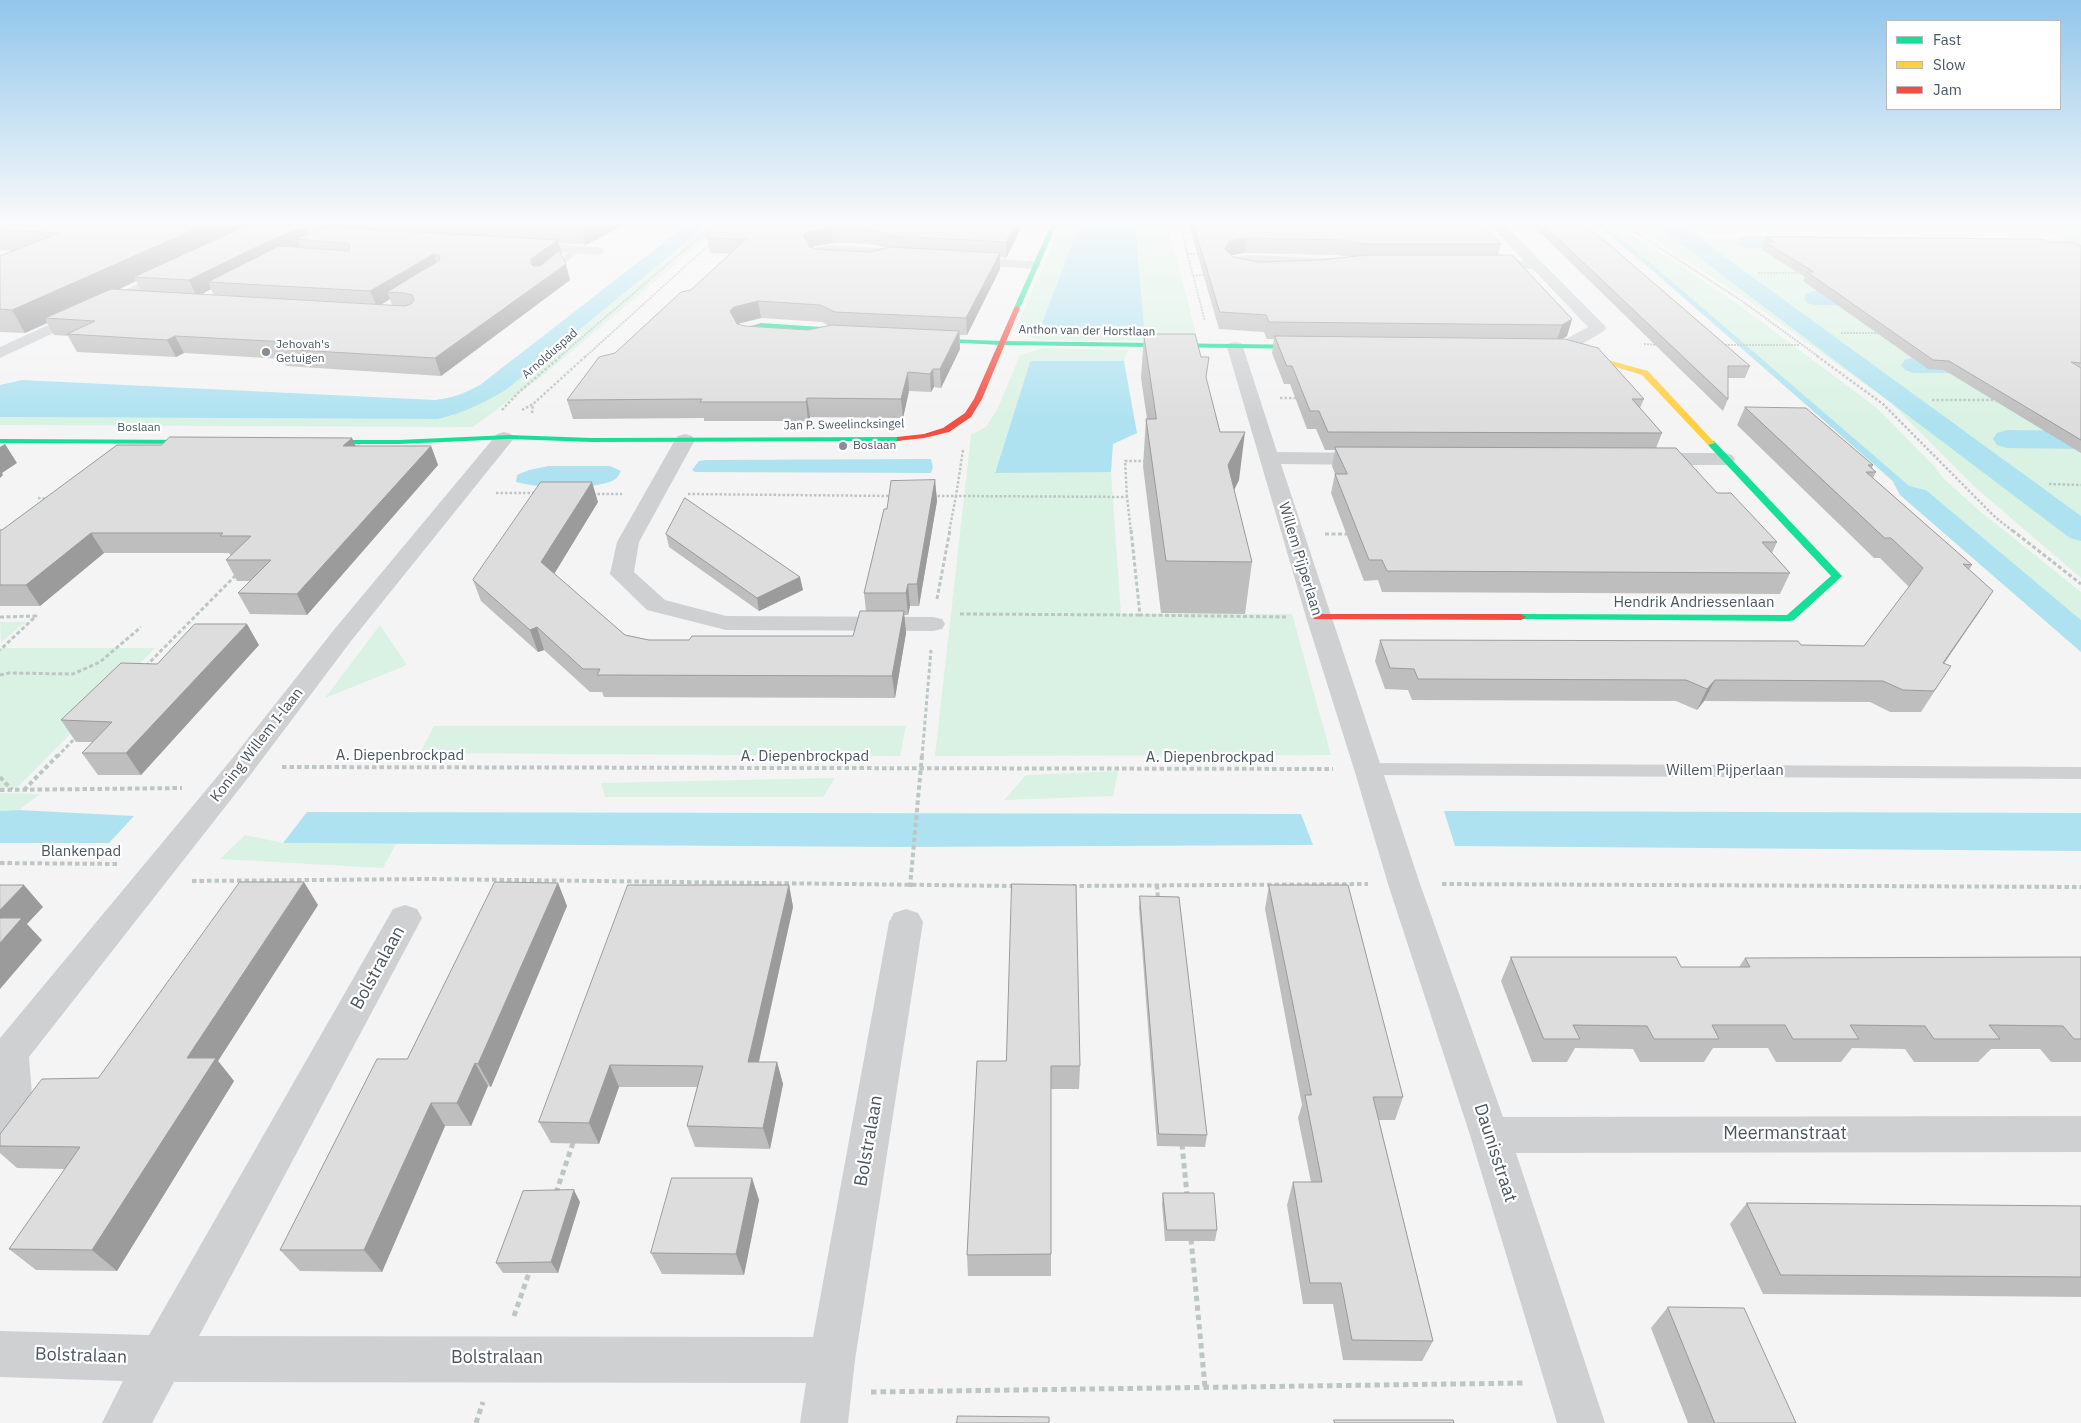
<!DOCTYPE html>
<html>
<head>
<meta charset="utf-8">
<style>
	body { margin:0 }
	#map { position:relative; width:2081px; height:1423px; overflow:hidden; background:#f4f4f4; font-family:"IBM Plex Sans",sans-serif }
	canvas { display:block }
	.legend { position:absolute; left:1886px; top:20px; width:175px; height:90px; box-sizing:border-box; background:#fff; border:1px solid #b7bbc0; margin:0; padding:6px 9px; list-style:none; font-size:15px; color:#4a5661 }
	.legend li { display:flex; align-items:center; gap:10px; height:25px }
	.legend b { width:25px; border:1px solid #b7bbc0 }
</style>
</head>
<body>
<div id="map">
<canvas width="2081" height="1423"></canvas>
<ul class="legend">
<li><b style="height:6px;background:#16e098"></b>Fast</li>
<li><b style="height:6px;background:#ffcf43"></b>Slow</li>
<li><b style="height:6px;background:#f24e42"></b>Jam</li>
</ul>
</div>
<script>
const ctx = document.querySelector('canvas').getContext('2d');
ctx.lineJoin = 'round';
function fill(path, color) {
  ctx.fillStyle = color;
  ctx.fill(path, 'evenodd');
}
function strokePath(path, color, width, dash) {
  ctx.strokeStyle = color;
  ctx.lineWidth = width;
  ctx.lineCap = dash ? 'butt' : 'round';
  ctx.setLineDash(dash || []);
  ctx.stroke(path);
}
function write(font, color, halo, rows, align = 'center') {
  ctx.font = font + ' "IBM Plex Sans",sans-serif';
  ctx.lineWidth = 4.5;
  ctx.setLineDash([]);
  ctx.textBaseline = 'middle';
  ctx.strokeStyle = halo;
  ctx.fillStyle = color;
  for (const [text, x, y, turn = 0] of rows) {
    ctx.save();
    ctx.translate(x, y);
    ctx.rotate((+turn || 0) * Math.PI / 180);
    ctx.textAlign = isNaN(turn) ? turn : align;
    if (halo) ctx.strokeText(text, 0, 0);
    ctx.fillText(text, 0, 0);
    ctx.restore();
  }
}
const green = new Path2D(`
	M711,222H726L541,377L473,427L0,425V417L438,419L451,416L506,390Z
	M1062,222H1080L1042,323L1050,328L1144,326L1135,222H1167L1198,341L1042,340L1033,338L1016,328Z
	M1593,222H1614L1625,231L1683,267L1739,305L1877,408L1934,466L1942,477L1976,508L2081,592V620L1926,490L1893,482L1717,326Z
	M1626,222H1681L1705,239L2067,241L2030,222H2067L2081,228V521L1918,400L2081,530V578L1976,488L1891,403L1748,300Z
	M1044,348L1128,350L1124,361L1030,362L995,472H1111L1121,614H1292L1331,755L935,756L971,435L986,427L998,408L1020,355Z
	M0,622H26L1,642Z
	M380,625L407,665L325,698Z
	M0,648H155L17,788H0Z
	M434,726H906L900,756L420,753Z
	M1118,771L1113,796L1004,800L1026,775Z
	M835,778L823,797H605L601,783Z
	M0,793L40,794L19,810L0,811Z
	M245,835L283,843L396,844L383,868L220,859Z`);
const water = new Path2D(`
	M690,222H711L506,390C484,402 462,414 438,419L0,417V385L22,380L435,400C453,398 465,393 480,385Z
	M1080,222H1135L1144,326L1050,328L1042,323Z
	M1034,361H1124L1137,433L1113,444L1111,472L995,473L1030,362Z
	M931,459L933,467L931,473L695,472L692,470L699,461L706,460Z
	M549,466H610L621,471C619,474 618,478 614,480C596,490 536,488 516,482L517,475L529,470Z
	M1893,482L1926,490L2081,620V652L1900,495Z
	M19,810L134,816L109,843H0V811Z
	M1444,811L2081,813V851L1455,846Z
	M307,812L1301,814L1313,845L897,847L283,843Z`);
const stream = new Path2D(`
	M1594,222H1600L1647,260L1915,491V495H1909L1643,262Z`);
const canal = new Path2D(`
	M1654,222H1677L2081,516V541L2070,538L1657,226Z
	M1745,236H1819L1826,238L1829,242L1826,246L1819,248H1745L1738,246L1735,242L1738,238Z
	M1815,291L1883,292L1891,294L1894,299L1891,304L1883,306L1815,305L1807,303L1804,298L1807,293Z
	M1914,357H2081V373H1914L1905,370L1901,365L1905,360Z
	M2007,430L2081,431V449L2007,448L1997,445L1993,439L1997,433Z`);
const pathFar4 = new Path2D(`
	M1179,222L1205,321
	M1620,222L1742,301L1819,357
	M1187,254H1199
	M1758,273H1800
	M1193,276L1205,275
	M1841,333H1880
	M1644,344L1658,345
	M1722,345H1800
	M559,357L717,222
	M585,357L710,244`);
const pathFar3 = new Path2D(`
	M1817,356L1883,404L1996,518L2014,532
	M1280,398H1299
	M1932,400H1995
	M502,410L519,392L561,356
	M522,410L533,404L586,356
	M532,413L533,404
	M963,450L956,496L1127,497L1131,532
	M2049,484L2081,485
	M496,493H535
	M593,494H622
	M688,494L892,496
	M933,496H956L949,532
	M1127,497L1125,461H1147
	M38,498L47,499`);
const pathFar2 = new Path2D(`
	M1131,530L1140,615L1286,617
	M2012,530L2081,584
	M1325,534H1349
	M937,599L950,530
	M960,614L1140,615
	M0,617L36,616L0,650
	M146,666L236,575
	M0,675L9,673L73,674L100,662L141,627
	M57,757L76,737
	M922,757L931,650`);
const pathFar1 = new Path2D(`
	M282,767L1333,769
	M0,777L12,790
	M0,790L182,788
	M24,790L58,755
	M0,863L119,864
	M192,881L428,879L1015,886
	M1442,884L2081,887
	M1157,885L1158,899
	M1072,886L1368,884
	M910,887L922,755`);
const path = new Path2D(`
	M1182,1144L1187,1195
	M556,1193L574,1140
	M1191,1239L1205,1387
	M514,1316L530,1270
	M871,1392L1525,1383
	M476,1423L483,1402`);
const lane = new Path2D(`
	M575,247L582,249L551,275H545V271Z
	M1369,763L2081,767V779L1369,775L1363,773L1360,769L1363,765Z`);
const street = new Path2D(`
	M1488,222H1502L1604,325L1606,328L1604,331L1567,353H1555L1552,349L1555,345L1588,327L1533,269L1479,268L1477,265L1479,262L1484,261H1524Z
	M523,242L597,247L602,248L604,251L602,254L597,255L518,249L516,246Z
	M830,245L883,248L895,253L916,255L918,258L916,261H892L880,256L823,255L842,257L844,260L842,263L814,262L807,252L809,249Z
	M1250,255L1348,259L1353,260L1355,263L1353,266L1348,267L1242,264L1259,268L1261,271L1259,274C1247,277 1232,273 1225,263L1228,258Z
	M964,257L1034,261L1039,262L1041,265L1039,268L1034,269L959,264L957,261L959,258Z
	M173,268L178,269L180,272L178,275L0,358V347Z
	M1235,342L1241,343L1243,347L1277,452L1371,453L1378,455L1381,459L1378,463L1371,465L1281,464L1420,884L1503,1117L2081,1116V1152L1516,1153L1605,1423H1557L1470,1135L1388,884L1354,769L1306,617L1227,347L1229,343Z
	M504,432L511,434L514,438L511,442L351,641L251,774L29,1057C31,1093 42,1128 0,1144V1038L231,760L333,631L497,434Z
	M685,434L692,436L695,440L639,542L634,572L665,600L726,616L933,617L942,619L945,624L942,629L933,631L726,630L647,610L610,574L617,542L675,440L678,436Z
	M1649,453H1725L1732,455L1735,459L1732,463L1725,465H1649L1642,463L1639,459L1642,455Z
	M405,905L417,909L422,918L199,1336L813,1337L889,922L894,913L906,909L918,913L923,922L855,1360L848,1423H800L806,1383L174,1382L152,1423H102L123,1381L0,1377V1331L149,1335L393,909Z`);
const fast = new Path2D(`
	M1052,222H1058L1020,308L1015,309L1014,308Z
	M761,323L822,327L835,334L850,335L853,337L850,339L833,338L820,331L761,327L747,330L750,335L766,336L768,337V339H748L746,338L740,329Z
	M923,338L1002,341L1310,345L1313,347L1310,349L1002,345L921,341V339Z
	M509,435L592,438L900,437L904,439L900,441L592,442L509,439L399,444H315L311,442L315,440H399Z
	M0,439L202,440L206,442L202,444L0,443Z
	M1708,441H1714L1840,574L1842,576L1840,578L1794,620L1790,621L1517,619L1516,617L1521,614L1787,615L1831,576L1708,445Z`);
const slow = new Path2D(`
	M1575,351L1648,371L1715,443L1708,445L1642,375L1573,354L1571,353Z`);
const jam = new Path2D(`
	M1017,306L1020,308L982,399L971,417L949,432L924,438L897,441V437L924,434L943,428L965,413L974,399L1014,308Z
	M1318,614H1521L1526,617L1521,620L1314,619L1313,617Z`);
const wall = new Path2D(`
	M0,222H264L261,223L278,224L277,222H629L586,245L558,243L570,280L441,376L286,366L282,359L184,353L176,357L77,352L68,336L54,335L47,323L25,333L0,332V256L13,251L0,250ZM308,229L321,230L310,234ZM136,281L141,290L120,289ZM211,289L214,295L202,294ZM390,299L392,305H381Z
	M730,222H1024L1006,258L1000,257V269L967,335H960V349L941,388L934,387L931,392L909,391L903,418L810,417L808,421H704V418L573,419L567,400L615,353L691,290L730,254L710,253L707,238ZM833,243H854L876,245L886,248L870,252L817,249L810,247ZM761,318L822,322L830,326L808,330L745,326L737,324Z
	M1188,222H1480L1501,244L1498,255L1572,319L1567,336L1562,339L1644,399L1640,408L1662,433L1656,448L1717,493L1777,542L1772,553L1790,573L1780,594L1382,592L1378,580L1364,581L1331,493L1335,474L1332,466L1335,450H1325L1316,429H1307L1290,384H1284L1272,353L1274,339H1267L1264,332L1219,329ZM1244,253L1337,255L1350,257L1320,260L1260,262L1233,257L1231,255Z
	M1529,222H1583L1750,366L1745,378H1728V399L1723,411Z
	M1766,237L2048,242L2081,246V453L1944,370L1928,369L1803,281L1805,277L1762,250Z
	M1144,334L1206,380L1220,432L1239,480L1234,490L1252,562L1245,614L1161,613L1143,466L1146,419H1147L1141,378Z
	M1745,407L1873,465L1872,468L1876,472L1873,478L1972,565L1969,570L1993,591L1944,664L1951,666L1921,712H1890L1870,702L1704,701L1697,710L1676,701L1412,700L1408,690L1385,689L1375,661L1380,640L1864,646L1909,587L1880,558H1874L1737,425Z
	M352,438L355,446H431L438,465L307,615L250,614L238,593L251,581H237L226,560L231,556L229,553H104L40,606H0V530H2L161,445Z
	M935,480L937,501L919,606H910L908,615H904L906,633L895,698L604,697L602,692H590L544,650L538,652L481,601L473,580L598,502L554,574L625,635L649,640H689L853,636L866,611L864,593L887,509Z
	M666,534L803,590L759,611L669,547Z
	M259,645L141,775H98L82,753L92,742H76L61,720L157,664Z
	M558,883L567,906L491,1087L488,1086L471,1126H445L382,1272L300,1271L280,1250L407,1059Z
	M789,885L793,907L759,1062H777L783,1084L770,1149L695,1147L687,1126L697,1087H619L599,1144L551,1143L539,1122Z
	M1269,885L1403,1097L1395,1120H1379L1433,1341L1422,1361L1343,1360L1333,1304H1303L1287,1205L1293,1182H1311L1298,1118L1302,1105L1265,909Z
	M1140,896L1207,1135L1205,1147L1157,1146L1139,908Z
	M318,905L218,1061L234,1081L117,1271L36,1270L9,1249L65,1169L17,1168L0,1153V1134L98,1078Z
	M1511,957L1681,967H1739L1745,958L2081,957V1062H2051L2040,1049H1991L1978,1062H1914L1905,1049L1852,1048L1841,1062H1776L1768,1048H1713L1704,1062H1640L1633,1049L1575,1048L1567,1062H1532L1501,981Z
	M977,1061L1080,1066L1079,1089H1051V1276H968L967,1255Z
	M752,1178L759,1200L744,1275L662,1274L651,1253Z
	M1163,1193L1217,1230L1215,1241H1165L1162,1204Z
	M580,1202L558,1273H503L496,1263Z
	M1747,1203L2081,1206V1297L1763,1294L1730,1224Z
	M1668,1307L1796,1423H1688L1651,1328Z`);
const shadedWall = new Path2D(`
	M211,222H264L144,278L134,277L136,281L56,319L45,318L47,323L25,333L12,310Z
	M585,222H629L586,245L581,224Z
	M1016,222H1024L1006,258V242Z
	M307,226L313,241L297,239L300,246L208,282L211,289L197,297L189,280L273,239Z
	M831,228L833,243L809,247L803,235L807,232Z
	M1246,238L1244,253L1228,256L1225,249L1229,241Z
	M558,240L562,255L536,275L531,264V259Z
	M1000,253V269L967,335L966,318Z
	M434,254L439,269L387,292L390,299L377,307L370,291Z
	M566,264L570,280L441,376L435,358Z
	M758,301L761,318L737,324L730,311L734,307Z
	M1572,319L1567,336L1556,342L1562,325Z
	M959,331L960,349L941,388L940,369Z
	M175,336L184,353L176,357L167,340Z
	M933,369L934,387L931,392L930,374Z
	M908,372L909,391L903,418L901,399Z
	M807,398L810,417L808,421L806,402Z
	M1245,432L1239,480L1222,514L1228,465Z
	M352,438L360,456L343,446Z
	M5,444L17,463L2,473L3,475L0,478V447Z
	M431,446L438,465L307,615L297,594Z
	M935,480L937,501L919,606L917,584Z
	M592,482L598,502L548,584L541,562Z
	M91,533L104,553L40,606L26,585Z
	M800,577L803,590L759,611L757,598Z
	M908,584L910,606L908,615L906,593Z
	M1993,591L1980,611L1929,684L1943,663Z
	M904,611L906,633L895,698L892,676Z
	M247,624L259,645L141,775L126,753Z
	M537,627L544,650L538,652L530,630Z
	M1715,680L1704,701L1697,710L1707,689Z
	M304,882L318,905L218,1061L234,1081L117,1271L92,1250L187,1058Z
	M558,883L567,906L491,1087L478,1064Z
	M24,885L43,907L27,924L42,940L0,989V910Z
	M789,885L793,907L754,1083L748,1062Z
	M777,1062L783,1084L770,1149L763,1128Z
	M475,1063L488,1086L471,1126L457,1103Z
	M610,1065L619,1087L599,1144L589,1123Z
	M431,1103L445,1126L382,1272L364,1250Z
	M752,1178L759,1200L744,1275L736,1254Z
	M574,1190L580,1202L558,1273L551,1262Z`);
const building = new Path2D(`
	M0,222H211L12,310L0,309V256L59,233L0,230Z
	M545,222H585L581,224Z
	M730,222H1016L1006,242L893,236L874,230L852,228H831L807,232L803,235L810,247L817,249L870,252L891,247L1000,253L966,318L835,312L820,305L758,301L734,307L730,311L737,324L745,326L808,330L831,325L959,331L940,369H933L930,374L908,372L901,399L807,398L806,402H700L702,399L567,400L599,357L615,353L681,292L691,290L746,239L707,238L706,227Z
	M1193,222H1480L1501,244H1367L1340,240L1246,238L1229,241L1225,249L1233,257L1260,262L1320,260L1367,255H1512L1572,319L1562,325L1269,322L1266,315L1220,312Z
	M1541,222H1583L1750,366H1728V399Z
	M253,223L307,226L273,239L189,280L134,277Z
	M327,227L558,240L531,259V264L533,266H540L559,251L566,264L435,358L278,349L288,342L175,336L167,340L67,334L95,321L45,318L111,289L405,306L411,304L414,300L412,295L404,293L387,292L440,260L439,255L434,254L370,291L208,282L279,246L349,251L350,245L346,243L297,239Z
	M1766,237L2042,239L2048,242H2071L2081,246V363L2071,362L2081,368V440L1949,361L1933,360L1807,272H1814L1765,242H1775Z
	M1144,334H1195L1201,357H1209L1206,377L1220,432H1245L1228,465L1252,562L1166,561L1146,419H1156Z
	M1275,336L1565,339L1598,348L1644,399H1632L1662,433L1328,432L1319,411H1310L1292,366H1287Z
	M1745,407L1806,408L1873,465H1868L1876,472H1866L1972,565L1963,564L1993,591L1943,663L1951,666L1934,691L1903,690L1883,681L1715,680L1707,689L1686,680L1418,679L1414,669L1390,668L1380,640L1798,641L1801,645L1864,646L1923,568L1891,538H1885Z
	M170,437L352,438L343,446H431L297,594L238,593L271,560H226L251,536H220L223,533H91L26,585H0V530H2L117,445H161Z
	M1335,447L1676,448L1717,493H1731L1777,542H1762L1790,573L1387,571L1382,560H1369L1335,474H1347Z
	M935,480L917,584H908L906,593H864L884,509H887L891,481Z
	M541,482H592L541,562L625,635L649,640H689L692,636H853L860,611H904L892,676L597,675L600,669H583L537,627L530,630L473,580Z
	M685,498L800,577L757,598L666,534Z
	M195,624H247L126,753H82L112,722L61,720L121,663L157,664Z
	M240,882H304L187,1058H216L92,1250L9,1249L80,1147L0,1146V1134L42,1079L98,1078Z
	M495,882L558,883L478,1064L475,1063L457,1103H431L364,1250H280L377,1059H407Z
	M1012,884L1076,885L1080,1066H1051V1254L967,1255L977,1061H1006Z
	M0,885H24L0,910Z
	M628,885H789L748,1062H777L763,1128L687,1126L703,1066L610,1065L589,1123L539,1122Z
	M1269,885H1348L1403,1097H1373L1433,1341L1352,1340L1341,1283H1310L1293,1182H1322L1305,1095H1311Z
	M1140,896L1179,897L1207,1135L1159,1134Z
	M0,918H22L0,943Z
	M1511,957H1676L1681,967H1750L1745,958L2081,957V1039H2074L2063,1026L1989,1025L2000,1039H1934L1925,1026L1850,1025L1859,1039H1793L1785,1025H1712L1719,1039H1654L1647,1026L1573,1025L1580,1039H1544Z
	M672,1178H752L736,1254L651,1253Z
	M574,1190L551,1262L496,1263L523,1191Z
	M1163,1193H1214L1217,1230H1167Z
	M1747,1203L2081,1206V1277L1781,1275Z
	M1668,1307L1744,1308L1796,1423H1715Z
	M958,1416L1049,1417V1423H957Z
	M1334,1420H1453L1454,1423H1335Z`);
const markers = [
	[266,352,5,"#868d94"],
	[843,446,5,"#868d94"]
];
const farStreetnames = [
	["Anthon van der Horstlaan",1087,331,1],
	["Arnolduspad",550,354,-41],
	["Jan P. Sweelincksingel",844,425,-1],
	["Boslaan",139,428]
];
const farPoinames = [
	["Jehovah's",276,345],
	["Getuigen",276,359],
	["Boslaan",853,446]
];
const streetNames = [
	["Willem Pijperlaan",1300,559,73],
	["Hendrik Andriessenlaan",1694,603],
	["Koning Willem I-laan",257,745,-52],
	["A. Diepenbrockpad",400,756],
	["A. Diepenbrockpad",805,757],
	["A. Diepenbrockpad",1210,758],
	["Willem Pijperlaan",1725,771],
	["Blankenpad",81,852]
];
const nearStreetnames = [
	["Bolstralaan",378,968,-61],
	["Meermanstraat",1785,1134],
	["Bolstralaan",869,1141,-80],
	["Daunisstraat",1495,1153,72],
	["Bolstralaan",81,1356,2],
	["Bolstralaan",497,1358]
];
fill(green, '#d9f2e3');
fill(water, '#aee2f0');
fill(stream, '#aee2f0');
fill(canal, '#aee2f0');
strokePath(pathFar4, '#bcc7c4', 2, [2, 1]);
strokePath(pathFar3, '#bcc7c4', 2.5, [2.5, 2]);
strokePath(pathFar2, '#bcc7c4', 3, [4, 2.5]);
strokePath(pathFar1, '#bcc7c4', 4, [4.5, 3]);
strokePath(path, '#bcc7c4', 5, [5.5, 4]);
fill(lane, '#ced0d2');
fill(street, '#ced0d2');
fill(fast, '#16e098');
fill(slow, '#ffcf43');
fill(jam, '#f24e42');
fill(wall, '#bebebf');
fill(shadedWall, '#9b9b9b');
fill(building, '#ddddde');
strokePath(building, '#9b9b9b', 1);
const sky = ctx.createLinearGradient(0, 0, 0, 421);
sky.addColorStop(0, '#91c6eb');
sky.addColorStop(0.53, '#fafafa');
sky.addColorStop(1, '#fafafa00');
ctx.fillStyle = sky;
ctx.fillRect(0, 0, 2081, 421);
for (const [x, y, r, color] of markers) {
  const dot = new Path2D();
  dot.arc(x, y, r, 0, 2 * Math.PI);
  ctx.fillStyle = color;
  ctx.fill(dot);
  strokePath(dot, '#fff', 2);
}
write('12px', '#4a5661', '#fff', farStreetnames);
write('12px', '#4a5661', '#fff', farPoinames, 'left');
write('15px', '#4a5661', '#fff', streetNames);
write('18px', '#4a5661', '#fff', nearStreetnames);
</script>
</body>
</html>
